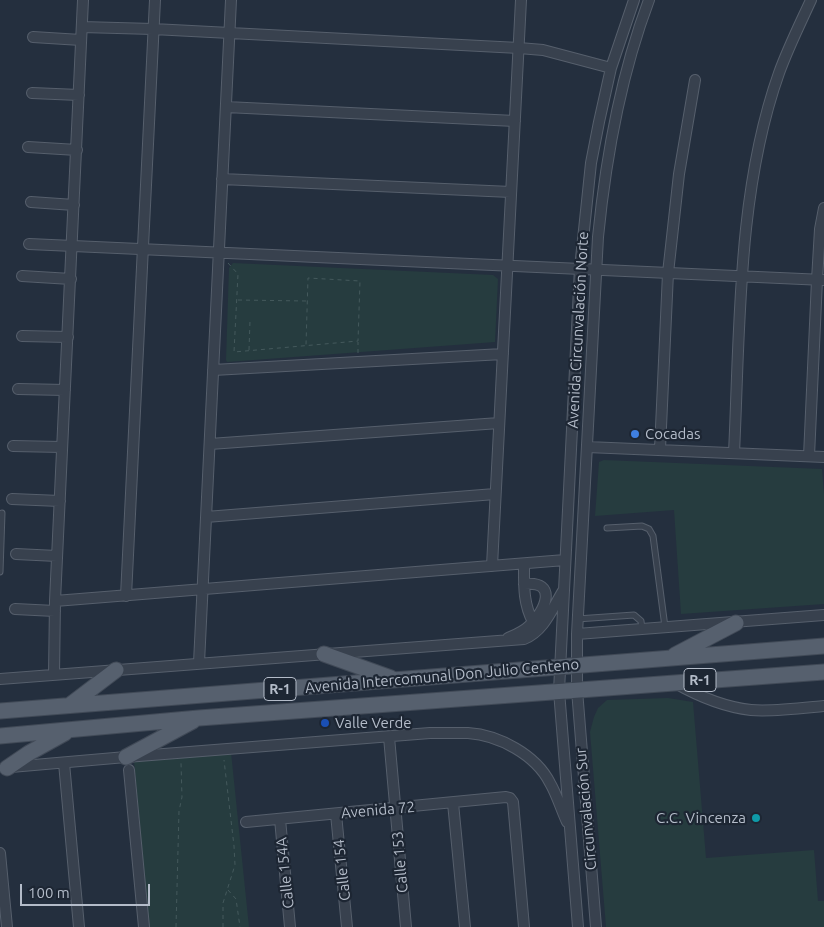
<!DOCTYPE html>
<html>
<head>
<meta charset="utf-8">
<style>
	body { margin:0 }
	#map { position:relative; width:824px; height:927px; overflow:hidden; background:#242f3e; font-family:Ubuntu,sans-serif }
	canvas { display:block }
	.scale { position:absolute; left:20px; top:884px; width:130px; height:22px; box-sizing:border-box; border:2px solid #b4bcc9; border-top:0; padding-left:6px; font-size:15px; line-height:18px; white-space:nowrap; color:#b4bcc9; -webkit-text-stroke:4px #1d2633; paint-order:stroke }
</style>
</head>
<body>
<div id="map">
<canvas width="824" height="927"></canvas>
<div class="scale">100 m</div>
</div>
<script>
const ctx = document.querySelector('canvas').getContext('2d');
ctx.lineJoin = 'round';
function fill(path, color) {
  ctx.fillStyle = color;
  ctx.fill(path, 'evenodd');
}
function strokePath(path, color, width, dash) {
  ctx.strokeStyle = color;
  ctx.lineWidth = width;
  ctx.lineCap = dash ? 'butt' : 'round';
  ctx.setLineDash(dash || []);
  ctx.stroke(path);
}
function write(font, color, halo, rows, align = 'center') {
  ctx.font = font + ' Ubuntu,sans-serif';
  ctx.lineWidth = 4.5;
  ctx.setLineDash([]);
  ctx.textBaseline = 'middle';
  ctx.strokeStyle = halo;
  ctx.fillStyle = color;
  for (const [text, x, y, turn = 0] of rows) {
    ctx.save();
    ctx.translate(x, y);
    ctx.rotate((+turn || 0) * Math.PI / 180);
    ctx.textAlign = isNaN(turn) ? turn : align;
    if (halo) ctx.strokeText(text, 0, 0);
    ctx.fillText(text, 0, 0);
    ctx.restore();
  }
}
const green = new Path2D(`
	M233,263L493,275L498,279L495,342L227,362L226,360L229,268Z
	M604,460L822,469L824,494V604L681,614L674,510L595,516L599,462Z
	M668,698L693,702L706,858L814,850L818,901H824V927H606L590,732L594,717L598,708L607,700Z
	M231,752L249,927H149L134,761Z`);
const path = new Path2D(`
	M228,263L238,274L234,352L358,341L360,281L308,278L306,345
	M238,300L306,301
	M249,350L250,321
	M358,353V342
	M228,890L236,899L240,927
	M176,927L179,811L182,797L181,763
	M223,927V903L235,865L234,846L224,760`);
const lane = new Path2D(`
	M607,528L642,526L649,529L653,536L665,627
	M0,572L2,513
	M577,619L634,615L641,621L642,629`);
const street = new Path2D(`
	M82,27L153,29L519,48L543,50L611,68
	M33,37L81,40
	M32,93L79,95
	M226,107L515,121
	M28,147L77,150
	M222,179L511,192
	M31,202L74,205
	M29,244L824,280
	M22,276L71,279
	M22,336L68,337
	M213,370L503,354
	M18,389L65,390
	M210,444L499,423
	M13,446L62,447
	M587,447L824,457
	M660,449L668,273L679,174L695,80
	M734,453C740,329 737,191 779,73C788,48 800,24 811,0
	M809,456L817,280L820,229L824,208
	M12,499L60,501
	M206,517L495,494
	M16,554L57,556
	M524,564C524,585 523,603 533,622
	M492,566L521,0
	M126,596L155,0
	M55,601L565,560
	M15,609L55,611
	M577,634L824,615
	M508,638C515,635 523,632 529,626C545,612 559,580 524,584
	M199,663L231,0
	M54,675L55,601L83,0
	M0,679L524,639C544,631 552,609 563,591
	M675,683C698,696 724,707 751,710C771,712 803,708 824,706
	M389,737L406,927
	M64,763L79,927
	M11,767L126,757L430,733C442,733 455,733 468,733C499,735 536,755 550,783C557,795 561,809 567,822
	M129,770L144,927
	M453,803L465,927
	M336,814L347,927
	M280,819L290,927
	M246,822L506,797L510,798L513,802L524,927
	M0,853L7,927
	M578,927L559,691L580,268L591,163L599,122L611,68L634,0
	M596,927L577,690V634L598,237C606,156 620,77 649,0`);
const primary = new Path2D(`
	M324,654L391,678
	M675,655L736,623
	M70,705L116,670
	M0,711L824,646
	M0,736L199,718L824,672
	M126,757L193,721
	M7,768L29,753L65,733`);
const markers = [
	[635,434,5,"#3f7fe0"],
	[325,723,5,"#1a4fb4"],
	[756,818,5,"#0f9aa8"]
];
const shields = [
	[700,680,32],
	[280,689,32]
];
const shieldNames = [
	["R-1",700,680],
	["R-1",280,689]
];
const streetNames = [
	["Avenida Circunvalación Norte",578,330,-87],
	["Avenida Intercomunal Don Julio Centeno",442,676,-5],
	["Circunvalación Sur",586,809,-95],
	["Avenida 72",378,810,-5],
	["Calle 153",400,862,-95],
	["Calle 154",342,870,-96],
	["Calle 154A",285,873,-96]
];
const poiNames = [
	["Cocadas",645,434],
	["Valle Verde",335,723],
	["C.C. Vincenza",746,818,"right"]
];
fill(green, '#263c3f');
strokePath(lane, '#565f6c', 7);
strokePath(street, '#565f6c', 12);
strokePath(primary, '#414a57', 17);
strokePath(path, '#44595c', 1, [4, 4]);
strokePath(lane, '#38414e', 5);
strokePath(street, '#38414e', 10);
strokePath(primary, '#56606e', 15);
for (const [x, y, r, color] of markers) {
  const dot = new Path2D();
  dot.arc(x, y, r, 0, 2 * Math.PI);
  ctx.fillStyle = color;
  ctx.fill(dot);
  strokePath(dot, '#1d2633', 2);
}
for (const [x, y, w] of shields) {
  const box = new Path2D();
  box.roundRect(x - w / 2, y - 11.5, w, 23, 4);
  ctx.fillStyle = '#1d2633';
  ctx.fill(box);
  strokePath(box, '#b4bcc9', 1);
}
write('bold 14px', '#b4bcc9', null, shieldNames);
write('15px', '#b4bcc9', '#1d2633', streetNames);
write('15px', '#b4bcc9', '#1d2633', poiNames, 'left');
</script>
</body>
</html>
